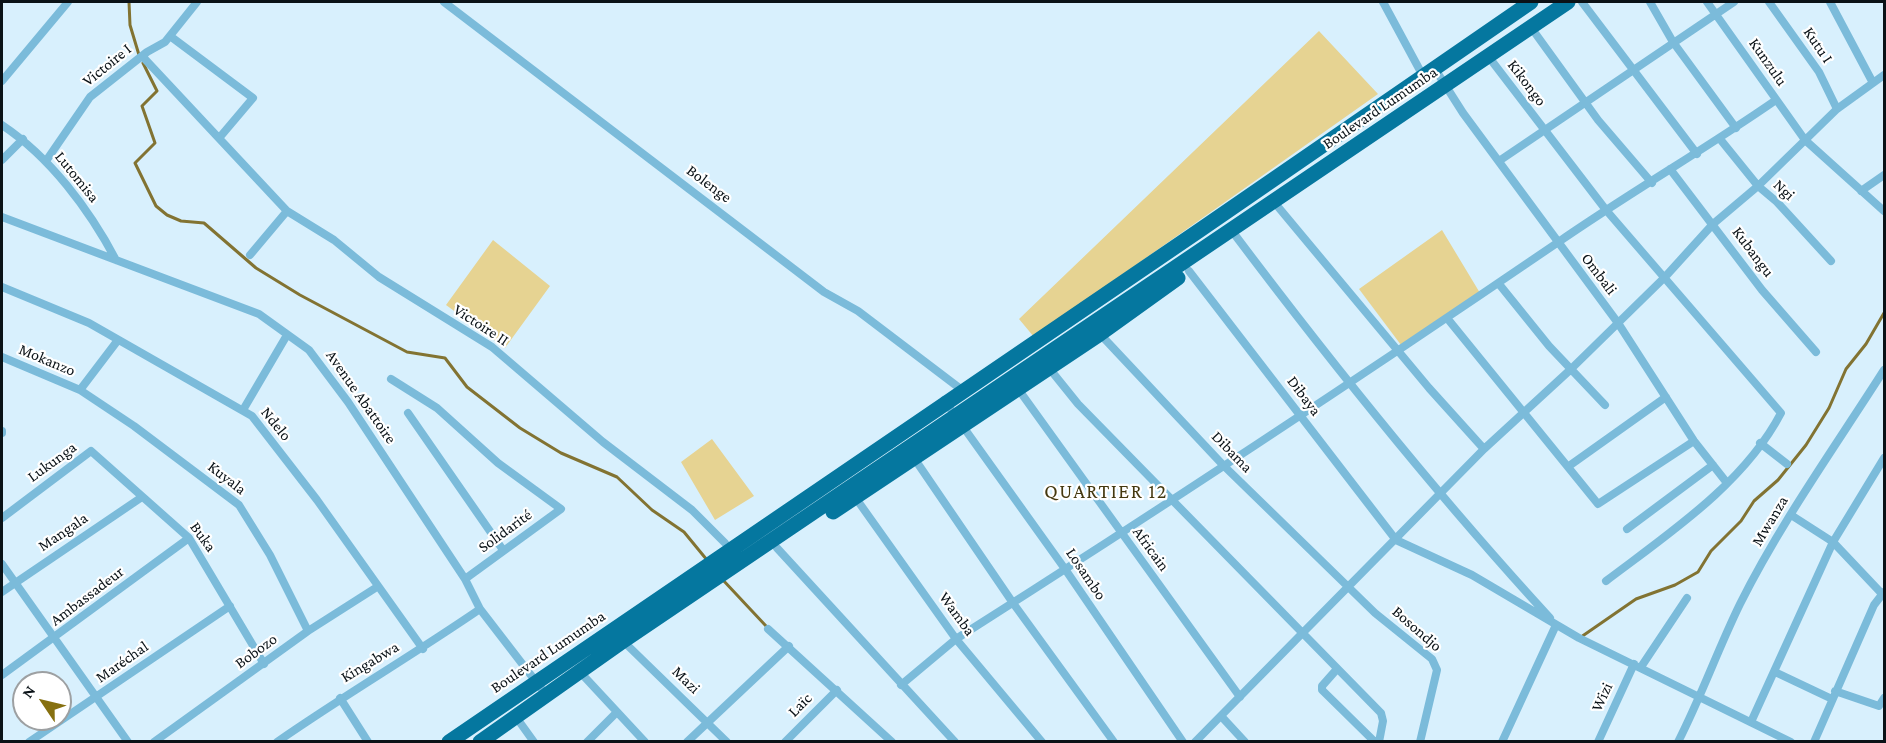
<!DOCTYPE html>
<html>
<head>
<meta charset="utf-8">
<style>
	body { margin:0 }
	#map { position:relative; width:1886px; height:743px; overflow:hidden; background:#d8f0fd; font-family:"Crimson Pro",serif }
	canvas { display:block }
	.frame { position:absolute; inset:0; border:3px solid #0a1217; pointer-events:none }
	.north { position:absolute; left:12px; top:671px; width:60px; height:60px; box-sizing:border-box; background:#fff; border:2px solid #9da0a2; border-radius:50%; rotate:305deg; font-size:16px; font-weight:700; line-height:24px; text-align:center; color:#0a1217 }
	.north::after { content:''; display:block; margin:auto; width:21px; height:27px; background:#867010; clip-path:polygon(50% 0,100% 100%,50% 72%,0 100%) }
</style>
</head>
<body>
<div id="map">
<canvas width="1886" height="743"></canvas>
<div class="frame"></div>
<div class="north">N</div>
</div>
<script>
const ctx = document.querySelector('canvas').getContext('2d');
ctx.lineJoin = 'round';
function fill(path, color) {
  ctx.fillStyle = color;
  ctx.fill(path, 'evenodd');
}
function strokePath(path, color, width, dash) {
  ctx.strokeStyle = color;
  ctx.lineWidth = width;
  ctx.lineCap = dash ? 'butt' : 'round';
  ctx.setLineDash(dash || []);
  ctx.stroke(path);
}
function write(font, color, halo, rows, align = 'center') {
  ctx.font = font + ' "Crimson Pro",serif';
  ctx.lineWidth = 4.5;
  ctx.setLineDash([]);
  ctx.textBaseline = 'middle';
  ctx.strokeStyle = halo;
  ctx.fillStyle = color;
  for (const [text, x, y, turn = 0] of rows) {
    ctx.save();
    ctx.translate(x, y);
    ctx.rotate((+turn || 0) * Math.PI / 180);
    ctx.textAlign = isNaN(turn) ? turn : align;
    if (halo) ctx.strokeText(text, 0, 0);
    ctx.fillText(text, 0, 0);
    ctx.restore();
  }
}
const green = new Path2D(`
	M1319,31L1378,94L1034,337L1019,319Z
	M1442,230L1480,293L1401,345L1359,289Z
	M493,240L550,286L505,348L446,305Z
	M712,439L754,496L715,520L681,462Z`);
const stream = new Path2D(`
	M129,2L130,25L139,55
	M143,63L157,91L142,106L155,143L135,163L156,206L167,215L181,221L204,223L256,268L300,295L407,352L445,358L467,387L520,428L561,453L617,477L652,510L684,532L707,560
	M722,579L766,626
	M1581,637L1636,599L1675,585L1698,572L1711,551L1741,521L1754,501L1778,480L1806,445L1829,408L1846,369L1866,344L1884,313`);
const street = new Path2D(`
	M444,2L824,292L858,311L966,393
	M1383,2L1423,76
	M1582,2L1697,154
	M1650,2L1673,42L1736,128
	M1707,2L1805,140L1884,211
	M1769,2L1819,72L1837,109
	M1830,2L1873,83
	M1530,26L1598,120L1652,183
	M170,36L253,98L220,137
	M142,56L287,211L334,240L379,277L492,347L603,442L692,510L725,543
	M1488,56L1606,210L1781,413C1744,484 1668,534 1606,581
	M1435,69L1463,113L1618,323L1694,441L1727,483
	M2,81L68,2
	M2,125C50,157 89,209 116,260
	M1720,139L1758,186L1777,202L1831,261
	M2,160L23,139
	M46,161L90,97L147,52L165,42L197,2
	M1499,161L1734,2
	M1670,169L1762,290L1816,352
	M1861,191L1884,175
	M1274,202L1429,388L1484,449
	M2,217L259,314L309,350L348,402L465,579L480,609L547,696
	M1232,231C1332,364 1437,495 1550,618
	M250,255L287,211
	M1189,271L1396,540L1472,575L1579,638L1791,742
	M1499,284L1549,346L1605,405
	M2,287L89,323L252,416L317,500L423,649
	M1447,318L1598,504L1694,441
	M1100,334L1223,465L1375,613L1432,659L1437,670L1420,742
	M2,357L80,390L134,426L239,505L270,555L308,631
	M1049,368L1078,404L1381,713L1383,721L1379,742
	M391,379L437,408L498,463L561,509L465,579
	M1016,386L1240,697
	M80,390L118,340
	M944,400L1065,569L1183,742
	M243,410L287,335
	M408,413L503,550
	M2,431V433
	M1760,443L1787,464
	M914,458L1013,603L1114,742
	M1569,466L1666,397
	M855,497L956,639L1042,742
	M1791,515L1833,542L1884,596
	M2,518L91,451L189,538L264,664
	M1627,529L1713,465
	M777,548L955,742
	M2,564L128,742
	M2,592L142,497
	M768,629L892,742
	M623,641L727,742
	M1641,667L1687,598
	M1337,669L1322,686V690L1375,742
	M580,672L645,742
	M1775,672L1832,699
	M2,675L189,538
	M901,685L956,639C1159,510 1359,378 1557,243C1629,193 1704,150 1776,100
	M1835,691L1879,706L1884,698
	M340,698L368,742
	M1221,716L1245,742
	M516,717L534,742
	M1751,722L1833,542L1884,458
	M29,742L230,606
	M154,742L308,631L377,587
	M277,742C343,696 413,655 480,609
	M587,742L617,712
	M687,742L789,646
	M785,742L837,690
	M1195,742L1484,449L1570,370L1665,277L1713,224L1758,186L1837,109L1884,75
	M1502,742L1556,625
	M1598,742L1634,664
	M1678,742C1701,697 1718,649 1740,604C1781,522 1835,447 1884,370
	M1814,742L1874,605L1884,592`);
const highway = new Path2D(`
	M833,512L1100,334L1178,278
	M449,742L1200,230L1531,2
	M480,742L623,641L1568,2`);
const streetNames = [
	["Kutu I",1818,45,56],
	["Kunzulu",1768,62,55],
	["Victoire I",107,65,-39],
	["Kikongo",1527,83,53],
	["Boulevard Lumumba",1380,108,-34],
	["Lutomisa",77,177,51],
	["Bolenge",709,184,37],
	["Ngi",1784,190,43],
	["Kubangu",1753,252,53],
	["Ombali",1599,274,53],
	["Victoire II",481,325,33],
	["Mokanzo",47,360,23],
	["Dibaya",1304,396,53],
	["Avenue Abattoire",361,397,55],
	["Ndelo",276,424,51],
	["Dibama",1232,452,46],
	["Lukunga",52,462,-36],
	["Kuyala",227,478,38],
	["Mwanza",1770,521,-59],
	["Solidarité",505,531,-36],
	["Mangala",63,532,-34],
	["Buka",203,537,54],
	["Africain",1151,549,54],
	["Losambo",1086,574,56],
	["Ambassadeur",87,596,-37],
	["Wamba",957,614,54],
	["Bosondjo",1417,629,41],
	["Bobozo",256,651,-36],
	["Boulevard Lumumba",548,652,-34],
	["Maréchal",122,662,-35],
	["Kingabwa",370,662,-31],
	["Mazi",686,680,44],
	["Wizi",1602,697,-65],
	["Laïc",800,705,-45]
];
const quarterNames = [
	["QUARTIER 12",1106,492]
];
fill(green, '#e6d392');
strokePath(stream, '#827332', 3);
strokePath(street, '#7bbbda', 8);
strokePath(highway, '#05779f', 15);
write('16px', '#0a1217', '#fff', streetNames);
ctx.letterSpacing = '1.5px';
write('20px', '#443910', '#fff', quarterNames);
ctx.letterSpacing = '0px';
</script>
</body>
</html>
